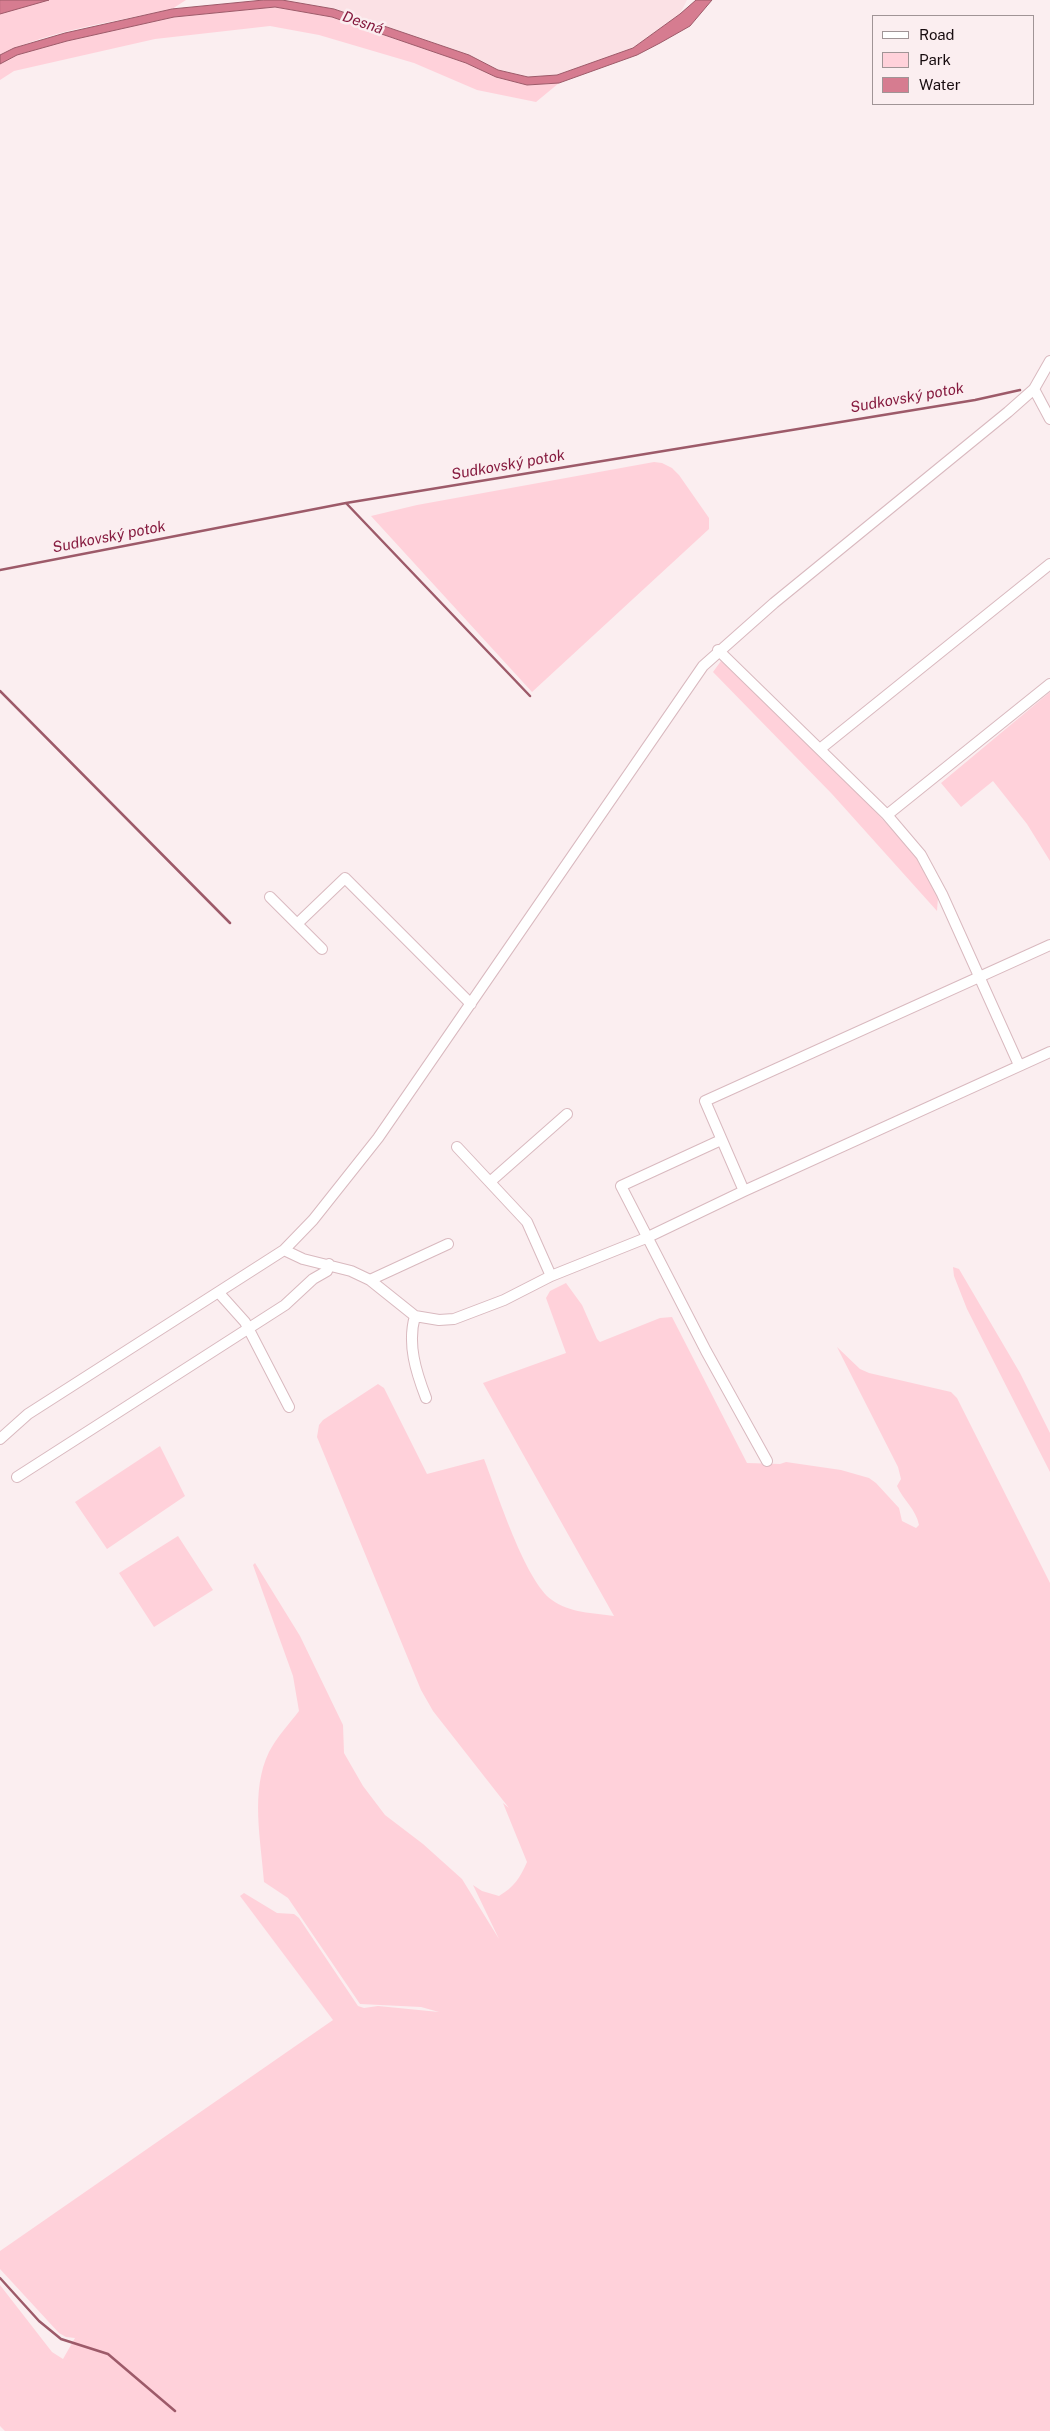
<!DOCTYPE html>
<html>
<head>
<meta charset="utf-8">
<style>
	body { margin:0 }
	#map { position:relative; width:1050px; height:2431px; overflow:hidden; background:#fbeef0; font-family:"Public Sans",sans-serif }
	canvas { display:block }
	.legend { position:absolute; left:872px; top:15px; width:162px; height:90px; box-sizing:border-box; background:#fbeef0; border:1px solid #a09496; margin:0; padding:6px 9px; list-style:none; font-size:15px; color:#170c0f }
	.legend li { display:flex; align-items:center; gap:10px; height:25px }
	.legend b { width:25px; border:1px solid #a09496 }
</style>
</head>
<body>
<div id="map">
<canvas width="1050" height="2431"></canvas>
<ul class="legend">
<li><b style="height:6px;background:#fff"></b>Road</li>
<li><b style="height:14px;background:#ffd1da"></b>Park</li>
<li><b style="height:14px;background:#d67c90"></b>Water</li>
</ul>
</div>
<script>
const ctx = document.querySelector('canvas').getContext('2d');
ctx.lineJoin = 'round';
function fill(path, color) {
  ctx.fillStyle = color;
  ctx.fill(path, 'evenodd');
}
function strokePath(path, color, width, dash) {
  ctx.strokeStyle = color;
  ctx.lineWidth = width;
  ctx.lineCap = dash ? 'butt' : 'round';
  ctx.setLineDash(dash || []);
  ctx.stroke(path);
}
function write(font, color, halo, rows, align = 'center') {
  ctx.font = font + ' "Public Sans",sans-serif';
  ctx.lineWidth = 5;
  ctx.setLineDash([]);
  ctx.textBaseline = 'middle';
  ctx.strokeStyle = halo;
  ctx.fillStyle = color;
  for (const [text, x, y, turn = 0] of rows) {
    ctx.save();
    ctx.translate(x, y);
    ctx.rotate((+turn || 0) * Math.PI / 180);
    ctx.textAlign = isNaN(turn) ? turn : align;
    if (halo) ctx.strokeText(text, 0, 0);
    ctx.fillText(text, 0, 0);
    ctx.restore();
  }
}
const built = new Path2D(`
	M282,0H687L680,14L633,48L557,75L528,77L498,70L469,55L334,9Z`);
const green = new Path2D(`
	M0,0H186L172,9C116,22 52,29 0,55Z
	M275,7L332,17L466,63L496,77L527,85L559,83L536,102L477,90L414,63L319,35L270,26L155,39L14,71L0,80V64L17,55L67,41L174,17Z
	M654,462L662,463L672,468L679,475L709,518V529L532,692L371,516L417,505Z
	M721,661L843,777L915,854L938,897L937,911L832,794L713,672Z
	M1050,692V861L1027,824L993,781L961,807L941,783Z
	M953,1267L959,1269L1020,1373L1050,1433V1472L967,1309L954,1276Z
	M566,1283L582,1305L597,1339L600,1342L660,1318L672,1317L747,1463L780,1464L786,1462L841,1470L869,1478L876,1483L899,1508L902,1521L916,1528L919,1525C916,1509 903,1500 897,1486L901,1479L898,1467L837,1347L860,1369L869,1373L951,1392L957,1398L1050,1583V2431H5L0,2426V2285L52,2352L63,2359L75,2338L66,2337L59,2333L0,2269V2251L333,2020L240,1896L244,1893L277,1913L294,1914L299,1918L358,2006L364,2008L378,2006L439,2012L421,2007L360,2004L288,1898L264,1882C261,1840 250,1791 269,1752C277,1737 289,1724 299,1711L293,1676L253,1565L255,1563L300,1636L343,1725L344,1753L363,1786L385,1815L423,1844L462,1879L499,1939L473,1885L482,1891L499,1896C514,1887 520,1878 527,1862L503,1803L509,1808L433,1711L421,1690L317,1437L319,1425L323,1420L378,1384L384,1388L427,1474L484,1459C497,1492 525,1581 552,1600C569,1613 594,1613 614,1616L483,1383L566,1353L546,1298L550,1291Z
	M160,1446L185,1496L107,1549L75,1502Z
	M178,1536L213,1590L154,1627L119,1573Z`);
const water = new Path2D(`
	M0,0H49L0,14Z
	M264,0H282L334,9L469,55L498,70L528,77L557,75L633,48L680,14L696,0H712L690,26L660,43L637,55L559,83L527,85L496,77L466,63L332,17L275,7L174,17L67,41L17,55L0,64V55L14,48L65,33L172,9Z`);
const stream = new Path2D(`
	M346,503L530,696
	M0,570L346,503L975,400L1020,390
	M0,691L230,923
	M0,2278L39,2321L61,2339L108,2354L175,2411`);
const minor = new Path2D(`
	M1034,389L1050,419
	M718,650L887,815L921,855L942,894L1019,1065
	M820,749L1050,564
	M887,815L1050,684
	M270,897L297,924L345,878L471,1004
	M297,924L322,949
	M721,1140L621,1186L706,1351L767,1461
	M457,1147L527,1222L551,1276
	M491,1181L567,1114
	M744,1191L705,1101L1050,945
	M284,1250L303,1259L351,1271L370,1280L415,1316L439,1320L454,1319L504,1300L551,1276L646,1238L744,1191L1050,1052
	M370,1280L448,1244
	M219,1293L245,1322L289,1407
	M415,1316C407,1344 416,1372 426,1398
	M0,1439L28,1414L284,1250L313,1220L378,1138L703,666L774,603L1008,412L1034,389L1050,361
	M17,1477L285,1305L313,1279L327,1271L329,1264`);
const waterNames = [
	["Desná",363,23,19],
	["Sudkovský potok",907,398,-10],
	["Sudkovský potok",508,465,-10],
	["Sudkovský potok",109,537,-11]
];
fill(built, '#fbe1e5');
fill(green, '#ffd1da');
fill(water, '#d67c90');
strokePath(water, '#9d5a69', 1);
strokePath(stream, '#9d5a69', 2.5);
strokePath(minor, '#d9b9bf', 12);
strokePath(minor, '#fff', 10);
write('italic 15px', '#861b3f', '#fbeef0', waterNames);
</script>
</body>
</html>
